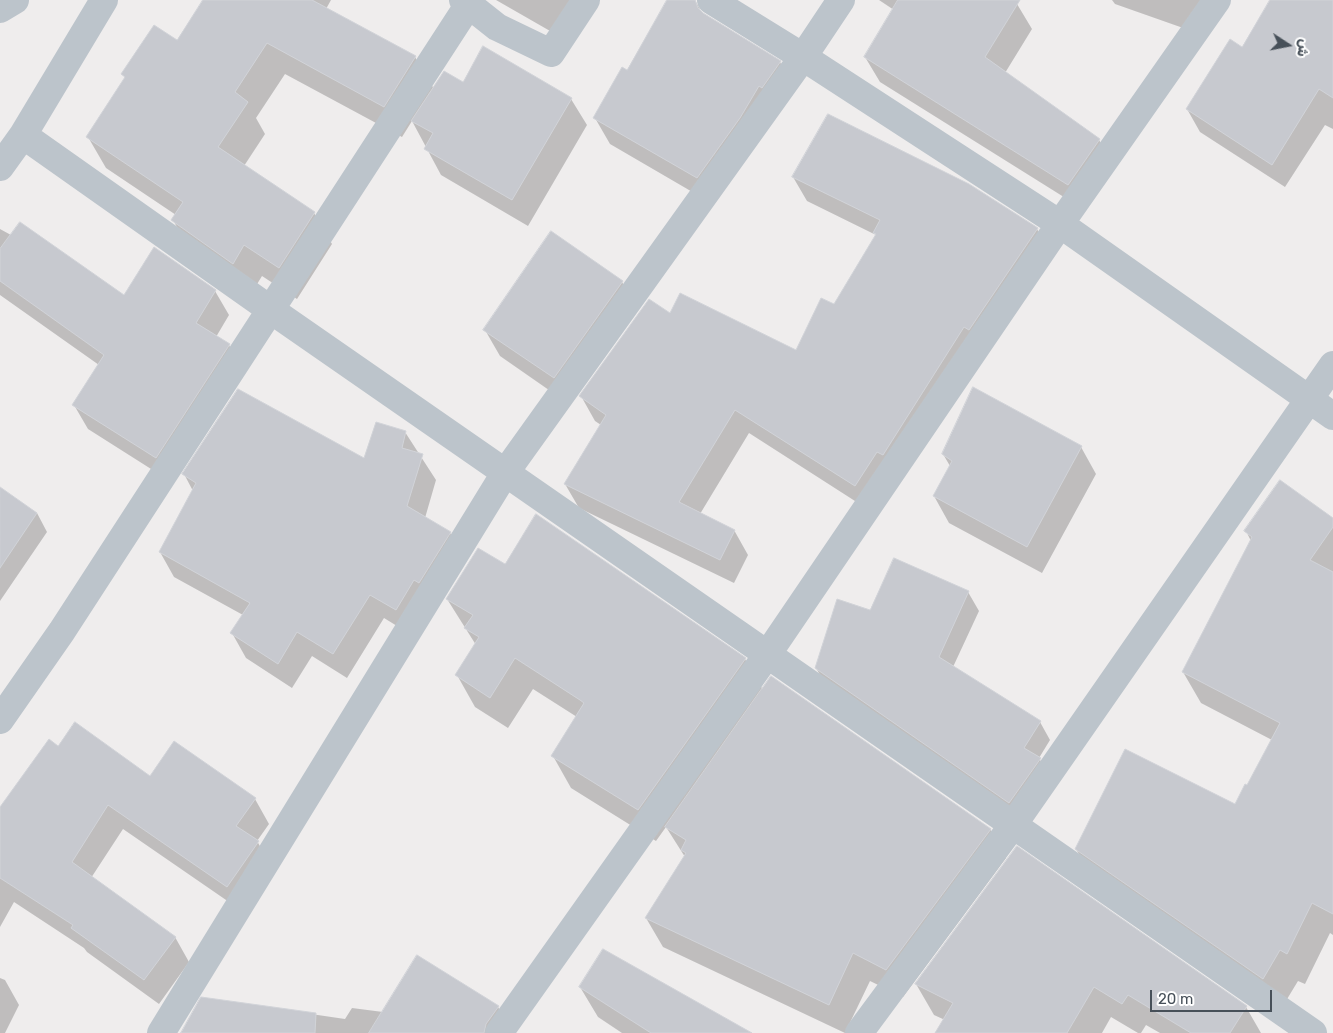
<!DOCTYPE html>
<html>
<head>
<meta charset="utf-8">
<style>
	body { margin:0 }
	#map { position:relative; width:1333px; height:1033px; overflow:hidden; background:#efeded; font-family:Rubik,"Noto Naskh Arabic",sans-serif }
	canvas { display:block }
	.north { position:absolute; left:1263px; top:20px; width:50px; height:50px; -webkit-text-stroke:4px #fff; paint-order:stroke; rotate:101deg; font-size:14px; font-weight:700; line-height:20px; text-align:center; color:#475059 }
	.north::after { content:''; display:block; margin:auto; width:18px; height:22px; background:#475059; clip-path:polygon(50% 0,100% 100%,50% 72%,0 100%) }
	.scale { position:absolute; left:1150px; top:990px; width:122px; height:22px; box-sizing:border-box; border:2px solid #475059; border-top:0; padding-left:6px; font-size:15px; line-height:18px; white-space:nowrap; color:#475059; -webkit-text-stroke:4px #fff; paint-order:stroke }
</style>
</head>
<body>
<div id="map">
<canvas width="1333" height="1033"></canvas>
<div class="north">ش</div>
<div class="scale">20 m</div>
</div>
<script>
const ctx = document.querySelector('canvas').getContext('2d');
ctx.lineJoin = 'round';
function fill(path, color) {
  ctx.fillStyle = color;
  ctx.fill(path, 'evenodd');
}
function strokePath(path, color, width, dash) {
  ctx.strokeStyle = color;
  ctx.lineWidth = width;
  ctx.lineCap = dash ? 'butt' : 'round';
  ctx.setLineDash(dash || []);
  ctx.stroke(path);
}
const shadow = new Path2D(`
	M205,0H331L326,9L415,57L434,89L463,83L571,99L587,125L528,226L441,175L412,121L402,137L285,74L256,118L265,134L244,166L314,213L332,244L297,299L262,276L251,294L191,252L173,220L176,215L106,168L88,137L125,79L123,74L177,42Z
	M496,0H596L571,43Z
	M669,0H695L703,15L780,62L795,89L713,204L610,144L595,118L627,71Z
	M879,0H1011L1017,4L1032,29L1005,73L1099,140L1114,165L1083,209L880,82L865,57L894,10Z
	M1112,0H1218L1203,35L1115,4Z
	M1272,0H1333V129L1325,125L1285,187L1200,132L1187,109L1242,49Z
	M793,177L969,185L1037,229L1051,254L869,510L749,433L700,514L734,530L748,555L734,583L579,508L565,484L601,425L595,421L581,396L670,315L796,352L835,306L876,235L807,201Z
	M0,229L124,297L155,249L215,291L229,315L216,337L229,345L242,369L170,481L88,429L74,405L99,365L0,295Z
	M622,282L638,309L569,404L500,356L485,330Z
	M405,432L436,480L425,518L450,533L464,557L410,634L384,618L347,678L312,656L292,688L246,658L232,633L243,615L174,577L160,552L193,491L184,474L365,460Z
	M1081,447L1096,474L1042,573L949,523L934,496L950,466L943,454Z
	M0,493L37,513L47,532L0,601Z
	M1333,519V935L1330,933L1305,984L1298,981L1281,1009L1094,880L1076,849L1236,806L1272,740L1201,703L1183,672L1251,541L1246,531Z
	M505,565L745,659L763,690L990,829L1006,858L903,997L870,981L845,1033L663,947L646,918L685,857L666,827L656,841L571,788L553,756L577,717L533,689L508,728L475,707L457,675L476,645L447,599Z
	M968,592L979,611L953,667L1040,722L1050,740L1039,758L1050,777L1020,821L827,687L816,668L871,612Z
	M59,747L150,778L255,799L269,824L257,841L272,867L242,911L123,829L91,878L175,937L189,962L159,1004L87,952L84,948L14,902L0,927V808Z
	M1017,848L1246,1007L1261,1033H1160L1146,1025L1141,1033H1138L1111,1017L1102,1033H939L945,1020L934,1015L916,984Z
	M0,978L5,980L19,1005L5,1033H0Z
	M580,987L750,1033H622L598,1017Z
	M202,998L345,1019L352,1008L383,1012L498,1007L513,1033H183Z`);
const building = new Path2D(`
	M203,0H312L416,56L384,107L267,43L235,92L248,102L218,147L315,212L279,268L244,245L233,264L171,220L183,202L86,137L125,77L121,74L154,25L177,40Z
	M667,0H695L698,8L703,13L781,61L762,88L759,86L740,118L697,178L593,118L622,67L627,70Z
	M898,0H1020L985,57L1100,139L1068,185L864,57Z
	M1270,0H1333V98L1319,89L1272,165L1186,109L1230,39L1242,47Z
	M483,46L572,98L512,200L424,149L433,133L411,121L444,71L463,82Z
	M828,114L969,184L1038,228L969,330L964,327L883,455L877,452L855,486L735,410L679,502L735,530L720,560L564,484L606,415L579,396L649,299L670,313L680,293L796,350L821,298L834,304L876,234L873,233L880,220L792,177Z
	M20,222L124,295L154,247L216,290L196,323L230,344L156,458L72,405L104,355L0,281V249Z
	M551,231L623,281L554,378L483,330Z
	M973,387L1082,446L1027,547L933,496L952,461L942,454Z
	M238,389L364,458L376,422L406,431L402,448L423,454L407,506L451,532L419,583L414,580L396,610L370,595L333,654L297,632L278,664L230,633L250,603L159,552L196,483L182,474Z
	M1280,480L1333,518V527L1310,560L1333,572V914L1312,903L1287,954L1280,950L1263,979L1075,849L1125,749L1235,804L1245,784L1247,785L1280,723L1182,672L1252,537L1244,531Z
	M0,487L37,513L0,568Z
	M536,514L746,658L638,810L551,756L584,703L580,700L515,658L490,698L455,675L479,637L464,628L473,615L446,599L478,548L505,564Z
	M894,558L969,591L939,657L1041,721L1024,748L1041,758L1009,803L815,668L837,599L870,610Z
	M771,676L991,829L886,970L853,953L829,1005L645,918L686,853L681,850L686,840L665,827Z
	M75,722L150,776L174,741L256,798L236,826L259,841L227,887L108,805L72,862L176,937L144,980L71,928L73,925L0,878V807L49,739L58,746Z
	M1017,846L1247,1006L1230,1033H1191L1128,995L1122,1004L1094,987L1067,1033H935L953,1003L915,984Z
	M603,949L752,1033H651L579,987Z
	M417,955L499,1006L486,1024L484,1033H369Z
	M201,997L316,1013L315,1033H181Z`);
const minor = new Path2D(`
	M463,0L497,27L551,53L586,0
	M711,0L803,57L1060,224L1333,416
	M0,9L15,0
	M23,135L271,310L1313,1033
	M0,167L23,135L104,0
	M0,720L62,631L469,4
	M161,1033L505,473L803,57L841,0
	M499,1033L767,655L1060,224L1217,0
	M859,1033L1013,825L1333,365`);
fill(shadow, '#0003');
fill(building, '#c7c9cf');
strokePath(building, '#d1d3d8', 1);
strokePath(minor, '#bcc4cb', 28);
</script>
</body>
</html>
